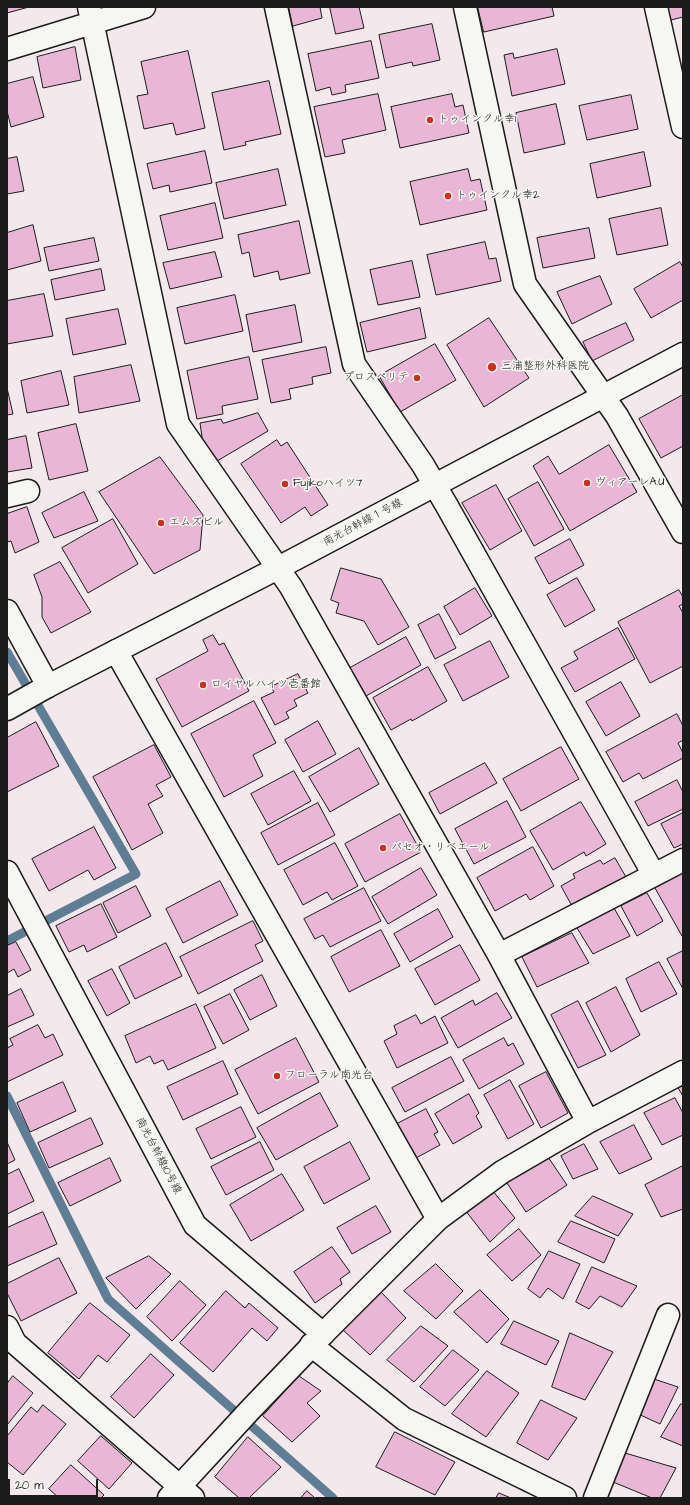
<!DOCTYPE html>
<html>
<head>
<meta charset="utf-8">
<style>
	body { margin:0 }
	#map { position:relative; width:690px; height:1505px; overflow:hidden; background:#f3e9ec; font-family:"Architects Daughter",sans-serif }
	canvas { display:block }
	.frame { position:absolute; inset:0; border:8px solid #1c1c1c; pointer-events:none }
	.scale { position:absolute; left:8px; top:1479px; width:90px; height:18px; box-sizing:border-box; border:2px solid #1c1c1c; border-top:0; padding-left:5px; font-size:12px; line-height:14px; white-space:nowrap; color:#1c1c1c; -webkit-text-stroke:3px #f6f6f2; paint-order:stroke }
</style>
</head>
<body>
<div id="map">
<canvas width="690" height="1505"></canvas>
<div class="frame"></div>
<div class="scale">20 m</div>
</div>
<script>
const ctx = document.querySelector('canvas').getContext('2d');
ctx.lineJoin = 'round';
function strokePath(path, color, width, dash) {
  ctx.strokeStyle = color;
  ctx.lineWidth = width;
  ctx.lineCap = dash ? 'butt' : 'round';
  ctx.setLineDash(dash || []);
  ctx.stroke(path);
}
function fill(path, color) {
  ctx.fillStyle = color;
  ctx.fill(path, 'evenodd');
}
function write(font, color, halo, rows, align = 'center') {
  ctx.font = font + ' "Architects Daughter","Klee One",sans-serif';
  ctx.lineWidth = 3;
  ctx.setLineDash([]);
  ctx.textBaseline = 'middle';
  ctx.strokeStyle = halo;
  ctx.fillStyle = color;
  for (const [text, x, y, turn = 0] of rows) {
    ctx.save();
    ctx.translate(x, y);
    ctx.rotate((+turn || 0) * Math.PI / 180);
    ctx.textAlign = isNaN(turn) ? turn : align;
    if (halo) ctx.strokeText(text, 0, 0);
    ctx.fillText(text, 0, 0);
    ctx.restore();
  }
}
const stream = new Path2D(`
	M7,652L136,874L7,941
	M7,1096L108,1299L333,1498`);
const building = new Path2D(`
	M7,7H29L7,13Z
	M289,7H320L322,18L293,26Z
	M330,7H359L364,28L336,34Z
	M478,7H552L554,16L484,32Z
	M668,7H683V17L671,20Z
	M432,24L440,60L413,66L412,62L386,68L379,35Z
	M371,41L379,78L345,85L346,92L332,95L330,87L316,91L308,54Z
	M75,47L81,80L43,88L37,57Z
	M557,49L565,84L512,96L504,55L513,53L514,58Z
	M188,51L205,128L176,135L173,123L144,129L137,96L148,94L141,62Z
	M33,77L44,117L11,127L7,111V84Z
	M269,81L281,134L245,142L246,145L224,150L212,93Z
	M378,94L386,130L342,140L345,153L325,157L314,107Z
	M452,94L455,107L463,105L469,133L400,148L391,107Z
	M631,95L638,129L587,140L579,106Z
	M556,104L565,144L524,153L516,113Z
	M205,151L212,183L170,192L169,185L153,189L147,164Z
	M644,152L651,186L597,198L590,164Z
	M17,157L24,191L7,194V159Z
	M278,169L286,205L224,219L216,183Z
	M468,169L471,181L480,179L487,210L420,225L410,182Z
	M215,203L223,238L168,250L160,216Z
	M661,208L668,245L617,255L609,219Z
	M299,221L310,273L280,280L278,271L254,277L249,252L242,254L238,235Z
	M33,225L41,261L7,270V233Z
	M589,228L595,258L543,268L537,238Z
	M94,238L99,261L49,271L44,248Z
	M485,242L489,259L496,258L501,281L436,295L427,255Z
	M215,252L222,277L170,289L163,263Z
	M412,261L420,297L378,305L370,270Z
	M680,262L683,267V300L651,318L634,289Z
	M101,269L105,290L55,300L51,280Z
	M600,276L612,304L572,324L557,292Z
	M44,294L53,336L7,344V301Z
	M235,295L243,331L185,344L177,308Z
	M295,305L302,342L253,352L246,315Z
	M420,308L426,338L367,352L360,323Z
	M118,309L126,344L73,355L66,319Z
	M489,318L529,378L484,407L447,345Z
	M626,323L634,340L592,361L583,342Z
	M435,344L456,380L400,412L379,376Z
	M326,347L331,373L312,377L313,384L289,389L291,399L271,403L262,360Z
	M249,357L258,399L222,406L223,414L197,419L187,371Z
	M131,365L140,401L79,413L74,377Z
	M61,371L69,405L27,413L21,381Z
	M7,388L13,414L7,415Z
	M683,395V446L661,458L639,419Z
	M258,413L268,431L217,461L203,444L200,423L221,419L223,423Z
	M76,424L88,471L49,480L38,433Z
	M26,436L32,468L7,472V440Z
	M277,440L281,446L287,442L328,505L311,516L305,507L281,523L241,464Z
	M609,445L637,492L570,531L533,466L548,456L559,474Z
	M160,457L203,515L200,550L154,574L99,492Z
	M538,482L564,529L534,546L508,499Z
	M496,485L522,531L490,550L462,503Z
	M84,492L98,521L54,538L42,513Z
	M27,507L39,542L15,553L11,541L7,542V514Z
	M113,519L138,564L88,593L62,548Z
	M570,539L584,565L549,584L535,558Z
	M60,562L91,612L51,633L42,617V597L34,575Z
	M341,568L381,579L409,627L378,645L364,621L336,613L339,603L331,600Z
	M577,578L595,610L565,627L547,595Z
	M475,588L492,616L460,635L444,607Z
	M679,590L683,597V604L679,606L683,613V666L650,683L618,622Z
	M439,614L456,648L435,659L418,625Z
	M618,628L635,659L575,692L561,668L578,659L574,652Z
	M213,635L219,645L224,643L249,691L182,727L156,679L208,651L203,640Z
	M406,637L421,665L366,696L350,668Z
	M490,641L509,677L463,701L444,665Z
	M428,667L447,701L412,721L411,719L391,730L373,698Z
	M298,674L308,693L294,700L297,706L286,712L289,718L275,725L261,698L274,692L271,687Z
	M621,682L640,716L606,736L586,702Z
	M254,701L276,743L253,755L263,776L224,797L191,734Z
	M677,714L683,726V740L678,743L683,753V758L643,779L639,773L623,782L606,752Z
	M318,721L336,754L303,772L285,740Z
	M36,722L59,766L7,792V738Z
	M154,745L171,777L156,785L163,796L148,804L163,833L132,850L93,777Z
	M561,747L579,779L521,811L503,779Z
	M359,748L379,784L330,812L309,777Z
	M485,763L497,783L440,814L429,793Z
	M294,771L311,801L268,825L251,794Z
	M677,780L683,792V809L648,826L635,802Z
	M507,801L526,837L474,864L455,829Z
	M581,802L606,844L586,856L584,852L553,870L530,831Z
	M318,803L335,835L278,865L261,833Z
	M683,813V844L674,848L661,824Z
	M400,814L421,852L365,882L345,844Z
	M94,827L116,868L94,880L88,870L49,891L32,859Z
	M335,843L358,886L332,900L327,892L303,905L284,870Z
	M533,847L554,886L530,900L526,894L495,911L477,878Z
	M615,858L626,877L572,906L561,886L575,878L573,874L600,860L603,864Z
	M421,868L437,895L388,924L372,897Z
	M683,873V935L682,936L655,888Z
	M220,881L238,915L183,943L166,909Z
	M136,886L151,916L118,933L103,903Z
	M364,888L381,921L330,947L323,935L315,939L304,919Z
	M647,893L663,921L637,936L621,906Z
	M101,904L117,937L87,952L84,945L69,952L56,926Z
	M614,908L630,936L593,954L577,928Z
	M438,909L453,937L410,962L394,934Z
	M253,921L263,941L255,945L263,961L198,994L180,957Z
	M381,930L400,966L349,992L331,957Z
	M572,933L589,963L537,987L522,957Z
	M16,942L31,970L18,977L14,969L7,973V946Z
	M166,943L182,976L135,999L119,967Z
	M460,945L480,980L435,1005L415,969Z
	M683,951V989L667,959Z
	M659,962L677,994L641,1012L626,979Z
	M112,969L130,1003L107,1016L88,981Z
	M262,975L277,1006L250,1020L234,990Z
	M616,987L640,1035L611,1052L586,1003Z
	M21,989L34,1015L7,1027V996Z
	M497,993L512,1018L458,1048L441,1018L473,1000L475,1005Z
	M230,994L249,1030L223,1044L204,1007Z
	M578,1001L606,1055L578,1068L551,1015Z
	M196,1004L216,1048L168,1070L163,1060L154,1064L150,1056L136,1063L125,1036Z
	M416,1015L421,1024L435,1016L448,1043L397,1068L384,1041L397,1034L394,1026Z
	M38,1025L45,1038L53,1034L63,1055L7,1082V1048L13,1045L10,1039Z
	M296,1038L319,1082L258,1114L235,1070Z
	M504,1038L508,1046L513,1043L524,1064L479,1089L463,1060Z
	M451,1057L464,1081L405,1112L392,1088Z
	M223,1061L238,1094L183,1120L167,1087Z
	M546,1072L568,1113L541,1128L519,1086Z
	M510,1080L534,1124L508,1139L484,1095Z
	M63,1082L76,1111L30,1132L17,1103Z
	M683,1086V1096L678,1088Z
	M320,1093L338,1126L276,1160L257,1128Z
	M469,1094L479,1113L476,1116L482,1127L453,1144L435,1114Z
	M675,1098L683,1113V1135L662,1145L644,1113Z
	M241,1107L256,1137L211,1159L196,1129Z
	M426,1109L438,1132L434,1134L440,1145L416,1158L397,1124Z
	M91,1118L103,1144L49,1168L38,1143Z
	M634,1125L652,1159L619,1174L600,1142Z
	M7,1142L15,1160L7,1164Z
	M260,1142L274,1170L226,1195L211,1167Z
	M350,1142L370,1179L324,1204L304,1167Z
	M584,1144L598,1169L573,1179L561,1156Z
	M548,1157L567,1185L526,1212L507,1183Z
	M110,1158L121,1181L70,1206L58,1183Z
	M683,1166V1209L661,1217L645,1185Z
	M19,1169L34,1201L7,1214V1175Z
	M282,1174L304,1210L251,1241L230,1205Z
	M492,1190L515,1218L490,1242L465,1210Z
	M593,1196L633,1214L618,1236L575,1216Z
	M376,1206L391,1232L352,1254L337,1228Z
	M43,1212L57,1244L7,1266V1228Z
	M571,1221L615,1239L604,1263L558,1242Z
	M519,1229L541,1255L512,1281L487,1255Z
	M332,1247L350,1272L340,1279L342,1284L315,1303L294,1272Z
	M549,1251L580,1264L563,1299L548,1288L540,1298L528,1289Z
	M149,1256L171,1274L136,1309L106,1278Z
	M59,1258L77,1293L21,1321L7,1293V1284Z
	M436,1264L463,1291L436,1319L404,1291Z
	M592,1267L637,1286L622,1307L600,1296L589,1309L576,1302Z
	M180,1281L206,1305L172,1341L147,1317Z
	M480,1290L509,1319L487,1343L454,1312Z
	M226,1291L245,1308L249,1303L278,1328L267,1341L252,1328L213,1372L180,1343Z
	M381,1292L406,1318L370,1355L343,1330Z
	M90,1303L130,1335L107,1362L98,1355L79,1379L48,1353Z
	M514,1321L559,1341L546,1365L501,1344Z
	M421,1326L448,1346L414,1382L387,1360Z
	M570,1333L613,1352L585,1400L552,1387Z
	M453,1350L479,1370L445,1406L420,1387Z
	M151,1354L174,1375L134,1418L111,1397Z
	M487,1371L519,1393L486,1437L452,1414Z
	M13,1376L33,1393L7,1425V1384Z
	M299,1376L321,1391L307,1403L320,1416L292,1442L263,1416Z
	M651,1378L678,1387L660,1424L636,1413Z
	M541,1400L577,1418L548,1460L517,1443Z
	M681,1404L683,1405V1446L661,1437Z
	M43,1405L66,1424L23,1475L7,1462V1436L31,1407L37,1412Z
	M395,1432L455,1462L435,1495L376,1467Z
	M101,1436L132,1463L109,1489L78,1461Z
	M248,1437L281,1467L249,1498H239L215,1477Z
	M625,1453L676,1468L660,1498H652L613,1482Z
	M71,1465L104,1495L101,1498H59L49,1489Z
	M307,1491L315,1498H301Z
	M499,1493L511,1498H496Z`);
const minor = new Path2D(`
	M89,7L178,424L291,587L499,955L588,1122
	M276,7L354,364L423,465L447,506L654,875
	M465,7L525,284L617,416L683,532
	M656,7L683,127
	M7,49L144,7
	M7,496L28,491
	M7,611L48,686
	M116,651L438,1219
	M499,955L683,860
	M7,1327L15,1343L193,1498
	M323,1334L438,1219L502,1172L588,1122L683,1072
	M311,1345L404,1419L565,1498
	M595,1498L668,1315`);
const tertiary = new Path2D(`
	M7,709L48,686L278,568L683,354
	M7,872L195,1225L323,1334L250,1410L169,1498`);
const markers = [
	[430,120,4,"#c8321e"],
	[448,196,4,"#c8321e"],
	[492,367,5,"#c8321e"],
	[417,378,4,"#c8321e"],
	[587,483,4,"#c8321e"],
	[285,484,4,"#c8321e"],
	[161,523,4,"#c8321e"],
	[203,685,4,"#c8321e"],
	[383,848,4,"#c8321e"],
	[277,1076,4,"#c8321e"]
];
const poiNames = [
	["トゥインクル幸1",438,120],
	["トゥインクル幸2",456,196],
	["三浦整形外科医院",501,367],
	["プロスペリテ",409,378,"right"],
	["ヴィアーレA.U",595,483],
	["Fujikoハイツ7",293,484],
	["エムズビル",169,523],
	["ロイヤルハイツ壱番館",211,685],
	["パセオ・リベエール",391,848],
	["フローラル南光台",285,1076]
];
const streetNames = [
	["南光台幹線１号線",363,523,-28],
	["南光台幹線10号線",158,1156,62]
];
strokePath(stream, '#5f7e96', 9);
fill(building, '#e9b7d5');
strokePath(building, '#1c1c1c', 1);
strokePath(minor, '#1c1c1c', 25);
strokePath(tertiary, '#1c1c1c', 25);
strokePath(minor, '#f6f6f2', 22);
strokePath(tertiary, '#f6f6f2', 22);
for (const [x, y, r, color] of markers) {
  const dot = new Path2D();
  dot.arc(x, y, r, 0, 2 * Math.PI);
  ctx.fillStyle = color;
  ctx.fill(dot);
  strokePath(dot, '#f6f6f2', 1.5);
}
write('11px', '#1c1c1c', '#f6f6f2', poiNames, 'left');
write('11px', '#1c1c1c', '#f6f6f2', streetNames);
</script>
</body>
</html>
